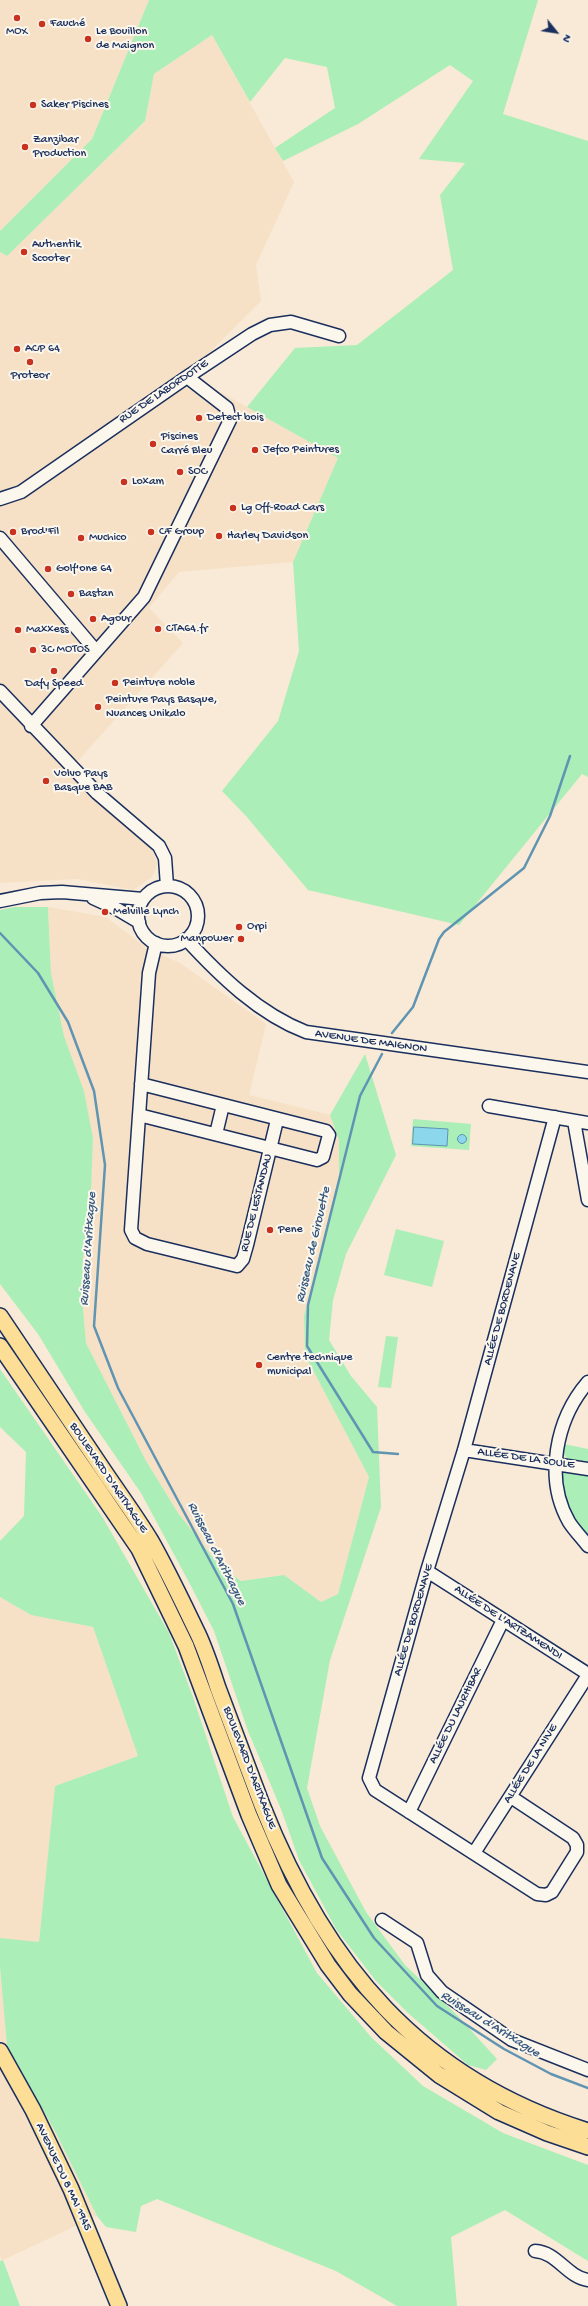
<!DOCTYPE html>
<html>
<head>
<meta charset="utf-8">
<style>
	body { margin:0 }
	#map { position:relative; width:588px; height:2306px; overflow:hidden; background:#f8ead6; font-family:"Gochi Hand",sans-serif }
	canvas { display:block }
	.north { position:absolute; left:536px; top:12px; width:40px; height:40px; -webkit-text-stroke:3px #fbf7ec; paint-order:stroke; rotate:120deg; font-size:11px; font-weight:700; line-height:16px; text-align:center; color:#1b2f5e }
	.north::after { content:''; display:block; margin:auto; width:14px; height:18px; background:#1b2f5e; clip-path:polygon(50% 0,100% 100%,50% 72%,0 100%) }
</style>
</head>
<body>
<div id="map">
<canvas width="588" height="2306"></canvas>
<div class="north">N</div>
</div>
<script>
const ctx = document.querySelector('canvas').getContext('2d');
ctx.lineJoin = 'round';
function fill(path, color) {
  ctx.fillStyle = color;
  ctx.fill(path, 'evenodd');
}
function strokePath(path, color, width, dash) {
  ctx.strokeStyle = color;
  ctx.lineWidth = width;
  ctx.lineCap = dash ? 'butt' : 'round';
  ctx.setLineDash(dash || []);
  ctx.stroke(path);
}
function write(font, color, halo, rows, align = 'center') {
  ctx.font = font + ' "Gochi Hand",sans-serif';
  ctx.lineWidth = 4;
  ctx.setLineDash([]);
  ctx.textBaseline = 'middle';
  ctx.strokeStyle = halo;
  ctx.fillStyle = color;
  for (const [text, x, y, turn = 0] of rows) {
    ctx.save();
    ctx.translate(x, y);
    ctx.rotate((+turn || 0) * Math.PI / 180);
    ctx.textAlign = isNaN(turn) ? turn : align;
    if (halo) ctx.strokeText(text, 0, 0);
    ctx.fillText(text, 0, 0);
    ctx.restore();
  }
}
const built = new Path2D(`
	M0,0H149L92,139L0,231Z
	M212,35L294,182L256,265L261,301L188,374L338,458L293,562L179,572L149,608L183,643L77,762L153,850L157,865L152,877L133,890L78,879L0,883V252L7,256L145,121L154,74Z
	M48,907L106,917L148,949L180,963L266,1024L249,1095L330,1115L339,1140V1176L304,1316L305,1355L369,1477L338,1594L321,1602L284,1575L241,1581L218,1564L178,1513L145,1459L86,1343L82,1296L83,1257L90,1222L93,1138L84,1091L64,1036L51,973Z
	M0,1597L31,1615L93,1627L138,1756L55,1786L39,1943L0,1938Z
	M0,1967L7,2046L55,2131L97,2216L3,2260L0,2257Z`);
const green = new Path2D(`
	M149,0H538L503,114L588,141V777L582,774L459,925L308,890L246,816L222,791L278,721L299,651L293,562L338,458L247,407L295,348L357,345L453,270L440,195L465,163L419,159L473,81L450,65L358,124L283,161L275,148L335,108L327,67L285,58L250,102L212,35L154,74L145,121L7,256L0,252V231L92,139Z
	M14,907H48L51,973L64,1036L84,1091L93,1138L90,1222L83,1257L82,1296L86,1343L145,1459L178,1513L218,1564L241,1581L284,1575L321,1602L338,1594L369,1477L305,1355L304,1316L339,1176V1140L330,1115L365,1054L396,1155L346,1254L333,1300L329,1340L351,1376L377,1407L381,1507L330,1660L307,1788L320,1826L366,1912L405,1965L457,2015L497,2059L486,2070L468,2065L408,2013L376,1981L336,1929L299,1860L281,1809L248,1731L214,1631L191,1586L141,1493L85,1412L38,1334L0,1284V910Z
	M413,1119L471,1124L469,1150L411,1146Z
	M396,1229L444,1241L432,1287L384,1275Z
	M386,1336L398,1337L391,1388L378,1387Z
	M0,1369L103,1518L169,1633L193,1697L233,1817L317,1973L371,2037L423,2086L503,2133L588,2165V2261L505,2210L451,2237L457,2306H397L336,2271L157,2199L141,2206L136,2232L106,2227L97,2216L55,2131L7,2046L0,1967V1938L39,1942L55,1786L138,1756L93,1627L31,1615L0,1597V1541L24,1516L26,1452L0,1427Z
	M564,1444L588,1449V1462L567,1459L563,1453Z
	M566,1471L588,1474V1540C573,1521 566,1501 561,1477V1473Z
	M3,2260L20,2306H0V2261Z`);
const water = new Path2D(`
	M414,1127L448,1129L447,1146L413,1144Z
	M457.5 1139a4.5 4.5 0 1 1 9 0a4.5 4.5 0 1 1-9 0Z`);
const stream = new Path2D(`
	M0,933L38,973L68,1022L94,1091L105,1165L94,1326L118,1388L233,1604L322,1858L374,1938L437,2006L504,2049L551,2074L588,2088
	M392,1033L413,1007L439,939L444,932L524,868L550,816L570,756
	M382,1054L360,1096L308,1305L307,1346L373,1452L398,1454`);
const minor = new Path2D(`
	M0,499L21,492L187,377L252,334L270,325L291,322L339,336
	M0,538L96,651
	M0,691L97,793L159,846L165,858L167,886
	M31,726L144,597L230,420L227,408L187,377
	M138 916a30 30 0 1 1 60 0a30 30 0 1 1-60 0Z
	M93,898L117,909L139,922
	M0,901L40,893L62,892L143,899
	M186,939C220,976 259,1014 306,1032L588,1072
	M156,943L149,973L131,1230L135,1238L147,1244L237,1266L243,1259L247,1245L277,1120
	M489,1106L588,1123
	M139,1115L317,1160L323,1157L329,1135L326,1131L141,1084
	M574,1121L588,1200
	M216,1134L223,1105
	M588,1382C556,1419 544,1478 569,1522C574,1530 582,1538 588,1546
	M464,1450L588,1469
	M427,1571L588,1674
	M511,1797L573,1838L577,1845V1852L552,1892L546,1895L537,1894L375,1790L369,1778L427,1571L464,1450L555,1117
	M409,1812L503,1620
	M474,1853L588,1675
	M382,1920L417,1943L427,1975L442,1992L512,2040L588,2070
	M535,2251C557,2252 567,2277 588,2280`);
const major = new Path2D(`
	M0,1316C34,1367 68,1417 102,1468C118,1492 136,1516 151,1541C168,1571 183,1603 198,1634C206,1651 212,1670 218,1688C233,1727 247,1766 262,1805C325,1965 420,2079 588,2131
	M0,1346L139,1549L186,1646L249,1815L279,1885L328,1965L350,1994L386,2032L439,2075L499,2112L547,2133L588,2147
	M0,2051L33,2110L71,2189L119,2306`);
const markers = [
	[17,18,4,"#c8321e"],
	[42,24,4,"#c8321e"],
	[88,39,4,"#c8321e"],
	[33,105,4,"#c8321e"],
	[25,147,4,"#c8321e"],
	[24,252,4,"#c8321e"],
	[17,349,4,"#c8321e"],
	[30,362,4,"#c8321e"],
	[199,418,4,"#c8321e"],
	[153,444,4,"#c8321e"],
	[255,450,4,"#c8321e"],
	[180,472,4,"#c8321e"],
	[124,482,4,"#c8321e"],
	[233,508,4,"#c8321e"],
	[13,532,4,"#c8321e"],
	[151,532,4,"#c8321e"],
	[219,536,4,"#c8321e"],
	[81,538,4,"#c8321e"],
	[48,569,4,"#c8321e"],
	[71,594,4,"#c8321e"],
	[93,619,4,"#c8321e"],
	[158,629,4,"#c8321e"],
	[18,630,4,"#c8321e"],
	[33,650,4,"#c8321e"],
	[54,671,4,"#c8321e"],
	[115,683,4,"#c8321e"],
	[98,707,4,"#c8321e"],
	[46,781,4,"#c8321e"],
	[105,912,4,"#c8321e"],
	[239,927,4,"#c8321e"],
	[241,939,4,"#c8321e"],
	[270,1230,4,"#c8321e"],
	[259,1365,4,"#c8321e"]
];
const poiNames = [
	["Fauché",50,24],
	["MOX",17,32,"center"],
	["Le Bouillon",96,32],
	["de Maignon",96,46],
	["Saker Piscines",41,105],
	["Zanzibar",33,140],
	["Production",33,154],
	["Authentik",32,245],
	["Scooter",32,259],
	["ACP 64",25,349],
	["Proteor",30,376,"center"],
	["Detect bois",207,418],
	["Piscines",161,437],
	["Carré Bleu",161,451],
	["Jefco Peintures",263,450],
	["SOC",188,472],
	["Loxam",132,482],
	["Lg Off-Road Cars",241,508],
	["Brod'Fil",21,532],
	["CF Group",159,532],
	["Harley Davidson",227,536],
	["Muchico",89,538],
	["Golf'one 64",56,569],
	["Bastan",79,594],
	["Agour",101,619],
	["CTA64.fr",166,629],
	["Maxxess",26,630],
	["3C MOTOS",41,650],
	["Peinture noble",123,683],
	["Dafy Speed",54,684,"center"],
	["Peinture Pays Basque,",106,700],
	["Nuances Unikalo",106,714],
	["Volvo Pays",54,774],
	["Basque BAB",54,788],
	["Melville Lynch",113,912],
	["Orpi",247,927],
	["Manpower",233,939,"right"],
	["Pene",278,1230],
	["Centre technique",267,1358],
	["municipal",267,1372]
];
const streetNames = [
	["RUE DE LABORDOTTE",164,392,-34],
	["AVENUE DE MAIGNON",371,1042,8],
	["RUE DE LESTANDAU",257,1203,-76],
	["ALLÉE DE BORDENAVE",503,1309,-75],
	["ALLÉE DE LA SOULE",526,1459,8],
	["BOULEVARD D'ARITXAGUE",108,1478,56],
	["ALLÉE DE BORDENAVE",414,1620,-74],
	["ALLÉE DE L'ARTZAMENDI",508,1623,33],
	["ALLÉE DU LAURHIBAR",456,1716,-64],
	["ALLÉE DE LA NIVE",531,1764,-58],
	["BOULEVARD D'ARITXAGUE",249,1768,69],
	["AVENUE DU 8 MAI 1945",63,2177,65]
];
const waterNames = [
	["Ruisseau de Girouette",314,1245,-77],
	["Ruisseau d'Aritxague",89,1249,-86],
	["Ruisseau d'Aritxague",216,1554,63],
	["Ruisseau d'Aritxague",490,2025,32]
];
fill(built, '#f6e1c6');
fill(green, '#aceeb7');
fill(water, '#8cd7ec');
strokePath(water, '#5f94b3', 1);
strokePath(stream, '#5f94b3', 2.5);
strokePath(minor, '#1b2f5e', 15);
strokePath(major, '#1b2f5e', 18);
strokePath(minor, '#fbf7ec', 12);
strokePath(major, '#fdde96', 15);
for (const [x, y, r, color] of markers) {
  const dot = new Path2D();
  dot.arc(x, y, r, 0, 2 * Math.PI);
  ctx.fillStyle = color;
  ctx.fill(dot);
  strokePath(dot, '#fbf7ec', 1.5);
}
write('12px', '#1b2f5e', '#fbf7ec', poiNames, 'left');
write('12px', '#1b2f5e', '#fbf7ec', streetNames);
write('italic 13px', '#375982', '#fbf7ec', waterNames);
</script>
</body>
</html>
